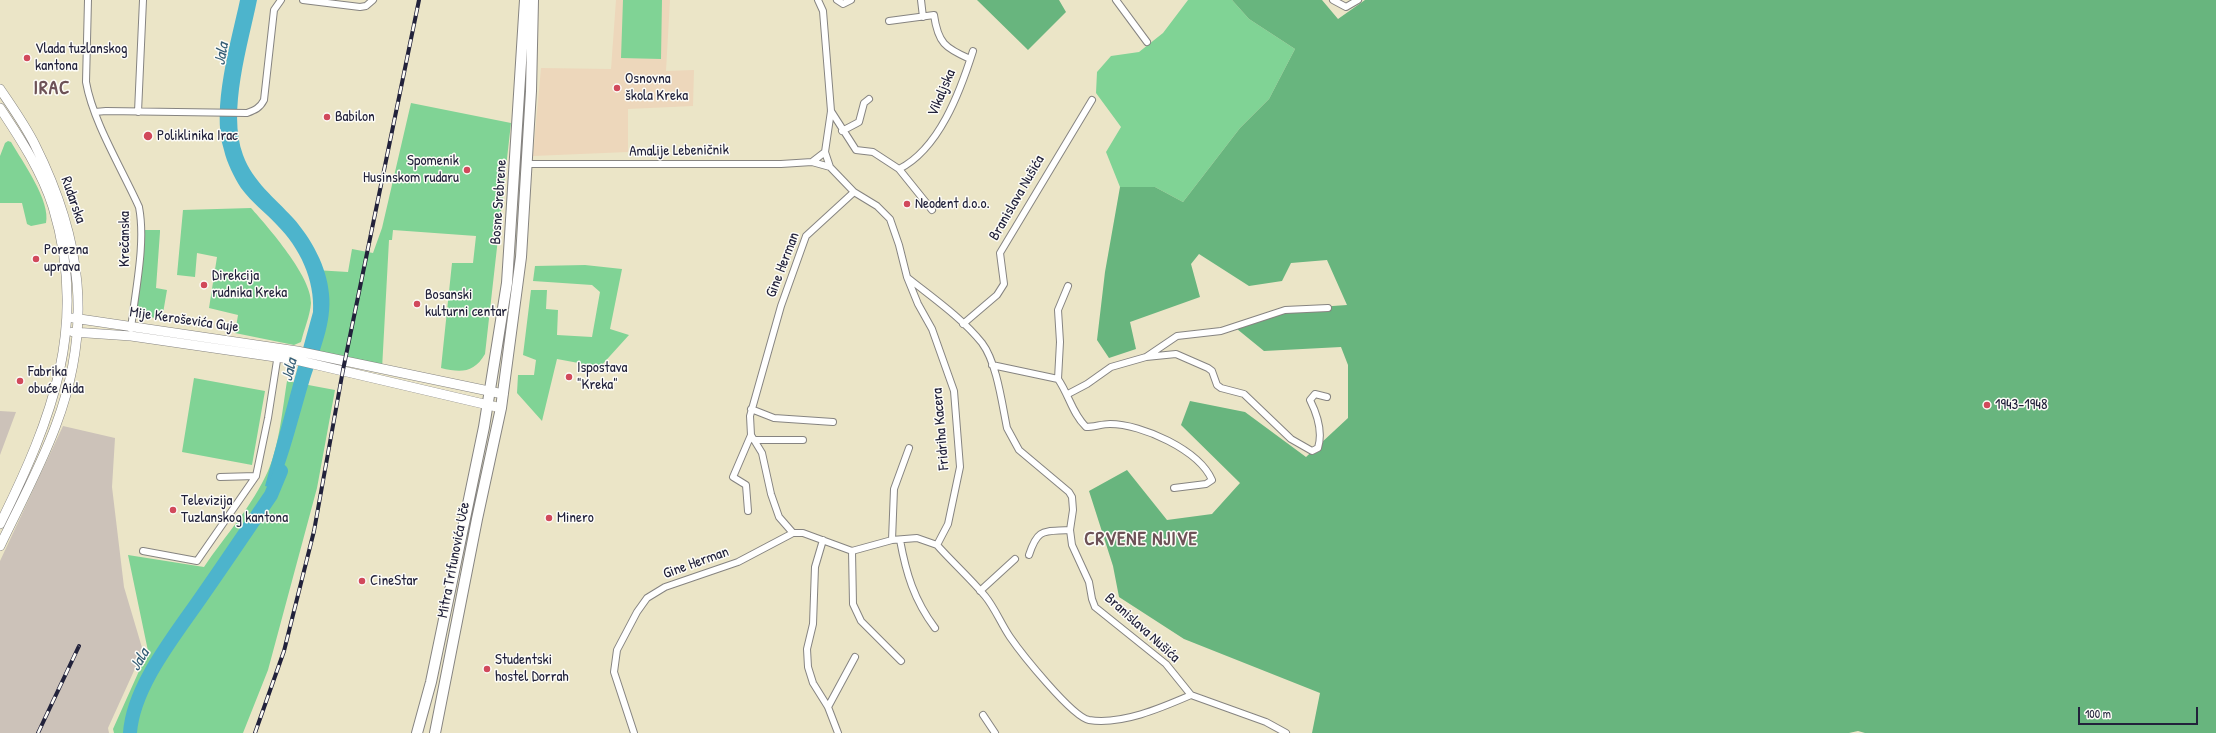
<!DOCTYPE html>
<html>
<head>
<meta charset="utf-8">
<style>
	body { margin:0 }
	#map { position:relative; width:2216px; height:733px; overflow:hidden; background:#ebe5c7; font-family:"Patrick Hand",sans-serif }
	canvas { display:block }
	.scale { position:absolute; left:2078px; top:707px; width:120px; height:18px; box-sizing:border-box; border:2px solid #22223b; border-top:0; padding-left:5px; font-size:12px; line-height:14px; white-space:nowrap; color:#22223b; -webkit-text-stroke:3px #fdfcf7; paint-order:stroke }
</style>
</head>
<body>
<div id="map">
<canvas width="2216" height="733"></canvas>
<div class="scale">100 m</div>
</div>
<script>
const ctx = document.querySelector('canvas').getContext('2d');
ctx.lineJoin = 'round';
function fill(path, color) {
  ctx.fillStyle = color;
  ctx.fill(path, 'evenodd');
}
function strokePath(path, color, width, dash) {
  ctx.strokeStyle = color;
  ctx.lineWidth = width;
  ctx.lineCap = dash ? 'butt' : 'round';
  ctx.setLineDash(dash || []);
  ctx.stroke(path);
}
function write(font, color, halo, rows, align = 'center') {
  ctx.font = font + ' "Patrick Hand",sans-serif';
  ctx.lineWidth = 3;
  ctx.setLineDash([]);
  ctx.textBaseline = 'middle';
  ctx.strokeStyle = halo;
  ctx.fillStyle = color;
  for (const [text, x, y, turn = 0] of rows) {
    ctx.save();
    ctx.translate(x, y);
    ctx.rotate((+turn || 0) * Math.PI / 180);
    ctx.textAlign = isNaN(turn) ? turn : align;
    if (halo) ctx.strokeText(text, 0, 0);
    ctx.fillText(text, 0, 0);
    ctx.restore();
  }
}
const built = new Path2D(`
	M616,0H670L666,71L694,70L693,106L628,109V152L533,156L541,68L611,69Z`);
const industrial = new Path2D(`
	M0,411L16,412L0,455Z
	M63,426L115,438L112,487L124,587L143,651L108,728L109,733H0V561Z`);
const green = new Path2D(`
	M623,0H662L661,59L621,58Z
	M1188,0H1232L1249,19L1295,49L1269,99L1240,128L1183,202L1155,187H1120L1106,152L1121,127L1096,93L1097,72L1111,56L1139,52L1163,33Z
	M411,103L511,123L485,354C474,373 461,373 441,368L452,263H473L476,236L393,230L392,240H389L382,369L311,354L321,312L315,270L348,272L352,249L373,253L382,228Z
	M8,141L11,142C22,161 51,201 46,223L31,226L27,224L22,203H0V156L5,143Z
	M251,208C268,227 312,277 311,303C310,316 304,329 301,342L294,345L235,333L238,315L209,308L217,257L197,253L195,277L177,275L183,210Z
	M143,230H160V232L156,288L167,290L162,319L136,315Z
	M585,265L622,269L610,329L629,335L600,367L557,359L542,421L517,393L518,375H534L536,360L523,355L531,290H547L546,309L558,310L557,335L592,337L600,292L592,285L533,281L535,266Z
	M194,378L265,391L252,465L182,452Z
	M287,381L335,390L317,488L268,670L243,733H114L113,729L148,651L128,555L204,567C225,536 253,505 268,471C279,447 283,406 287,381Z`);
const forest = new Path2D(`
	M977,0H1059L1066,12L1028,50Z
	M1232,0H1322L1338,19L1365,0H2216V733H1865L1858,731L1849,733H1312L1320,693L1184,639L1119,597L1113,566L1089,491L1127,470L1167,520L1212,514L1240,483L1181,425L1190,401L1245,412L1306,457L1348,418V365L1341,347L1264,351L1237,329L1290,309L1347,305L1327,260L1291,263L1282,281L1249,286L1199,254L1191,264L1200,297L1130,322L1136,349L1109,358L1097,340L1105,272L1120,187H1155L1183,202L1240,128L1269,99L1295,49L1249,19Z`);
const water = new Path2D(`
	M240,0H257C248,45 227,111 243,155C253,182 275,198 293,218C311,238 327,267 329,294C332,323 319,352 310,379C299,416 290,453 276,489L265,486L313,312C315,280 300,248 277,225C265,212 252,203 241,188C234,177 227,163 224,150C211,109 231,42 240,0Z`);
const river = new Path2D(`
	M130,733C133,686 176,634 202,596C225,563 248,529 271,495L281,471`);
const minor = new Path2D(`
	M88,0L86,82C93,122 122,169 139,207C146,244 135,291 131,329
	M303,0L360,7L366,6L373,0
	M837,0L843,4L851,0
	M921,0L923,17
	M1116,0L1147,42
	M1333,0L1346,7L1358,0
	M889,21L934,15C938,43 945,48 970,59
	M831,111L856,150L873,152L899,169C939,149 960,92 973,51
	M95,112L106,111L247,113C255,110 260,108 264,100L274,10L281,0
	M138,112L143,0
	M842,131L859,122L864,103L869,99
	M825,152L830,167L854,192L877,206L890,219L899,245L907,277L918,304L932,329L954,391L960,467L948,524L937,545C952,562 970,578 985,596C995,608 1001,624 1010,637C1021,653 1072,717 1089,720C1122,725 1161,708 1191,695
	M812,162L825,152L831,111L823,11L818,0
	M527,164H781L812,162L830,167
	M899,169L932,210
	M908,278C933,298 962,318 982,343C997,363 1002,404 1007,428L1019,450L1069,492L1072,497L1073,510L1070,530L1072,545L1089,582L1092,599L1095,607L1166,664L1191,695
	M963,324L997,295L1004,284L1000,253L1092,100
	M1146,357L1176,354L1208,368L1212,371L1217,385L1221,388L1244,394L1291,439L1312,451L1318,448C1323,432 1317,414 1310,400L1315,394L1327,397
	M992,365L1058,379C1069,395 1072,413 1086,427C1094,427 1102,424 1110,424C1142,424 1199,450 1212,480L1206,484L1174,488
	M1058,379L1060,342L1058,310L1068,286
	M1068,394L1087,384L1111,367L1146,357L1177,336L1221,331L1285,310L1328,308
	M751,409L774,418L833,422
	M754,440H803
	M220,477L256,476
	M748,511L746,485L733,477L751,435
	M793,533L779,517L771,494L762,453L751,435L750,416L781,306L806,236L854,192
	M823,540L815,567L813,624L807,649L808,667L813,683L828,707L838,733
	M892,540L894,489L909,448
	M900,540C906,573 914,600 935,628
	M143,551L197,561L256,476L268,418L278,354
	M852,551L853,604L861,621L901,661
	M1029,555C1038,527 1044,532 1070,530
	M980,591L1015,559
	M1191,695L1266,722L1286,733
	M828,707L855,657
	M983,715L995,733
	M634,733L614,672L617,650L637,612L647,598L665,587L738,562L793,533H803L852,551L892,540L917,538L937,545`);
const secondary = new Path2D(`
	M0,89C12,107 25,125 35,145C82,239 93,326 56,425C41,466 19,506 0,546
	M0,108C20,138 42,172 53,207C89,325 52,419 0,524
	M73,318L297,351L503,394
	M73,332L131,336L296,360L501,408`);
const primary = new Path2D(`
	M417,733L431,682L484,427L507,283L525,0
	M435,733L477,519L501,408L521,257L531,91L533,0`);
const rail = new Path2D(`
	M38,733L79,646
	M255,733L284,651L314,531L343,370L419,0`);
const markers = [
	[27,58,4,"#d1495b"],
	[617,88,4,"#d1495b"],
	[327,117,4,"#d1495b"],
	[148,136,5,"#d1495b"],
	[467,170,4,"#d1495b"],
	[907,204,4,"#d1495b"],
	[36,259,4,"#d1495b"],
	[204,285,4,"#d1495b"],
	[417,304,4,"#d1495b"],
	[569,377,4,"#d1495b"],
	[20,381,4,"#d1495b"],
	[1987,405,4,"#d1495b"],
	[173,510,4,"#d1495b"],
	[549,518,4,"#d1495b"],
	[362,581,4,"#d1495b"],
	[487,669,4,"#d1495b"]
];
const poiNames = [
	["Vlada tuzlanskog",35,49],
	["kantona",35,66],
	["Osnovna",625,79],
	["škola Kreka",625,96],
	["Babilon",335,117],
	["Poliklinika Irac",157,136],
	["Spomenik",459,161,"right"],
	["Husinskom rudaru",459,178,"right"],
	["Neodent d.o.o.",915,204],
	["Porezna",44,250],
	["uprava",44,267],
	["Direkcija",212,276],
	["rudnika Kreka",212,293],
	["Bosanski",425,295],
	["kulturni centar",425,312],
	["Ispostava",577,368],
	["\"Kreka\"",577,385],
	["Fabrika",28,372],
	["obuće Aida",28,389],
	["1943-1948",1995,405],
	["Televizija",181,501],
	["Tuzlanskog kantona",181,518],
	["Minero",557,518],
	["CineStar",370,581],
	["Studentski",495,660],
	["hostel Dorrah",495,677]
];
const streetNames = [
	["Vikaljska",942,93,-67],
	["Amalije Lebeničnik",679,151,-1],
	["Branislava Nušića",1017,198,-60],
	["Rudarska",73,200,71],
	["Bosne Srebrene",499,202,-86],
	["Krečanska",125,239,-90],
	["Gine Herman",783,265,-69],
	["Mije Keroševića Guje",184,320,8],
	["Fridriha Kacera",941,429,-95],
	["Mitra Trifunovića Uče",454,560,-79],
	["Gine Herman",696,563,-20],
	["Branislava Nušića",1142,628,42]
];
const waterNames = [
	["Jala",222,54,-80],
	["Jala",290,370,-77],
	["Jala",140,660,-60]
];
const districtNames = [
	["IRAC",52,89],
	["CRVENE NJIVE",1141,540]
];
fill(built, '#edd7bb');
fill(industrial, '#ccc2b9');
fill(green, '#80d395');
fill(forest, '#68b57e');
fill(water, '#4db4cc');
strokePath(river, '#4db4cc', 14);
strokePath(minor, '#868481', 8);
strokePath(secondary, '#868481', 10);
strokePath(primary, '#868481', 12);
strokePath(minor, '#fff', 6);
strokePath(secondary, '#fff', 9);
strokePath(primary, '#fff', 10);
strokePath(rail, '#22223b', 4);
strokePath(rail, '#fdfcf7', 2.5, [8]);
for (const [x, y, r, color] of markers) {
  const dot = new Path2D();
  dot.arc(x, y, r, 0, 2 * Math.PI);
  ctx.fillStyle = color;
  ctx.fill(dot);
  strokePath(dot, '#fdfcf7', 1.5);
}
write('15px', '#22223b', '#fdfcf7', poiNames, 'left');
write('15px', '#22223b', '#fdfcf7', streetNames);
write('italic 16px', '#335c75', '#fdfcf7', waterNames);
ctx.letterSpacing = '1px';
write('bold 19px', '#6d5257', '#fdfcf7', districtNames);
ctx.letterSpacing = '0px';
</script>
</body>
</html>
